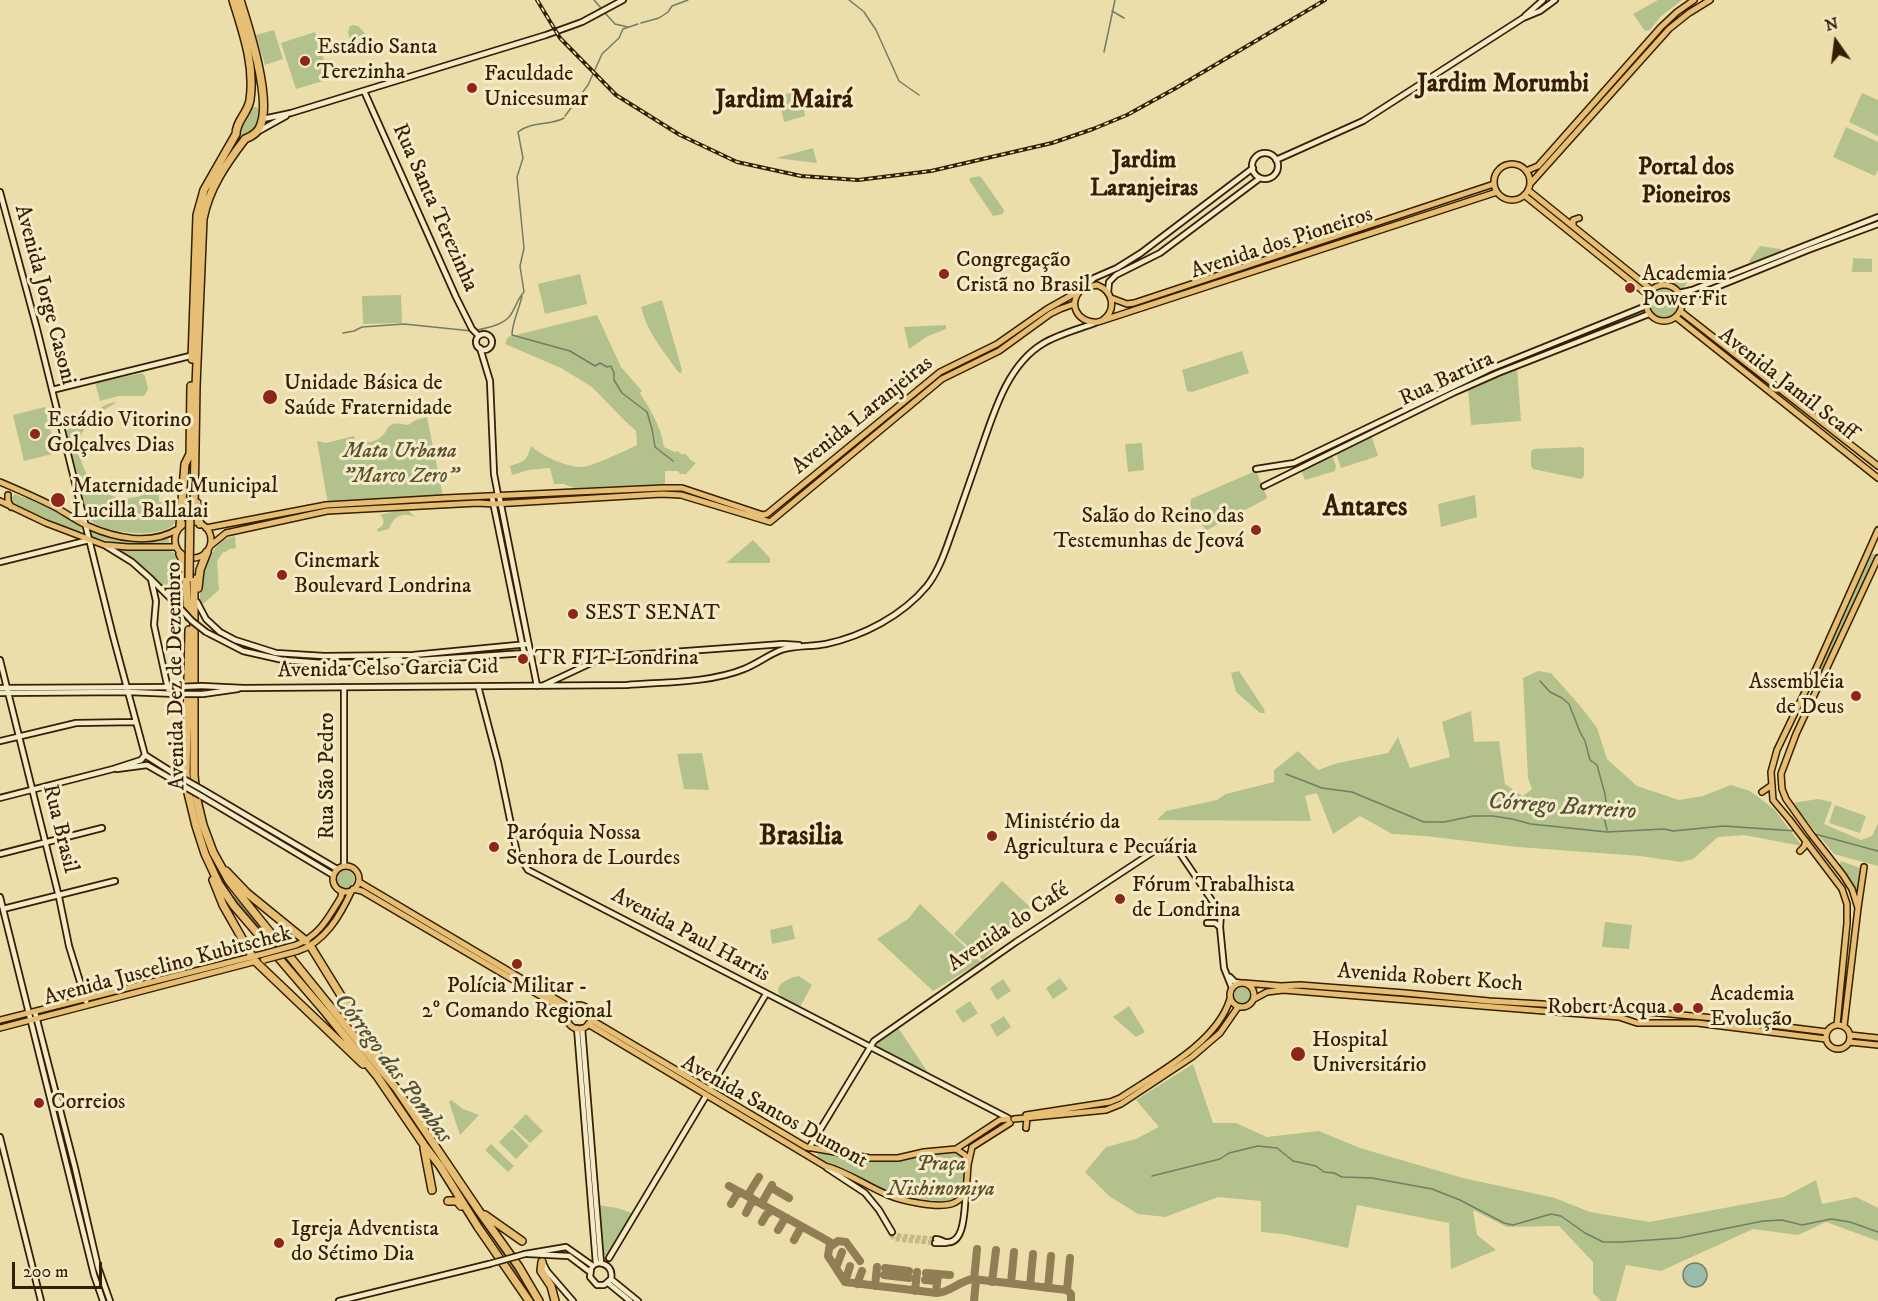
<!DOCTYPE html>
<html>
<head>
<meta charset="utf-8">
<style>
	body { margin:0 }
	#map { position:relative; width:1878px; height:1301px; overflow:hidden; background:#ecdeaa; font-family:"IM FELL DW Pica",serif }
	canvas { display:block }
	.north { position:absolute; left:1806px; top:12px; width:60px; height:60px; -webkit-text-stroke:4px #f3eac8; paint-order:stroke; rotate:346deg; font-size:16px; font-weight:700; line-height:24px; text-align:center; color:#361f00 }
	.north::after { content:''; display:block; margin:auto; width:21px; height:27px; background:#361f00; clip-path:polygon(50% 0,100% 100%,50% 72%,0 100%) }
	.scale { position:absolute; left:12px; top:1262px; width:90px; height:27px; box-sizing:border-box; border:3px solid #361f00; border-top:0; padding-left:8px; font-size:18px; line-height:21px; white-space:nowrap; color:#361f00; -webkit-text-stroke:4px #f3eac8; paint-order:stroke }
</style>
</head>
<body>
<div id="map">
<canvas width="1878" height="1301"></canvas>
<div class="north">N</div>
<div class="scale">200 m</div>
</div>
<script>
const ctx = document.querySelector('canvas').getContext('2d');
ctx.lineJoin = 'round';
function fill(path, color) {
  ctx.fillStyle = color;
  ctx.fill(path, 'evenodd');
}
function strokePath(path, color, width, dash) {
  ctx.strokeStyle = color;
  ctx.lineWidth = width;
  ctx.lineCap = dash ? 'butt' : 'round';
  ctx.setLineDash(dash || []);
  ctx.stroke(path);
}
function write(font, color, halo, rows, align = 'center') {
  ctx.font = font + ' "IM FELL DW Pica",serif';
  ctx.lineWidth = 6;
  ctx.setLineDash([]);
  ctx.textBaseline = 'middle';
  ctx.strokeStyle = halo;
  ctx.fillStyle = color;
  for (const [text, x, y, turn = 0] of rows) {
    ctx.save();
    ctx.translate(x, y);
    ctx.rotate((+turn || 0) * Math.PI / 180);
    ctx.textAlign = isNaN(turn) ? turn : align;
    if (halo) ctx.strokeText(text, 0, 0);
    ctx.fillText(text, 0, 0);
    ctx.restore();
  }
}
const green = new Path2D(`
	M1658,0H1682L1660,17L1650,30L1645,31L1633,14Z
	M353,25L358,26L378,47L377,49L354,56L348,32L350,26Z
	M274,30L283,59L265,65L256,35Z
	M315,32L330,79L296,89L281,43Z
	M799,91L801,93L805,116L784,122L778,96Z
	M1862,93L1878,100V136L1849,122Z
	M253,107H257L261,114C258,126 255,136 241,136L238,130Z
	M1846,127L1878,142V170L1875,176L1833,157Z
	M813,148L817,163L776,158Z
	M979,176L981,177L1004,210L1003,214L993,216L969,180L970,178Z
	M1760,246L1781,249V252L1750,263L1749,261Z
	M1853,258L1872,259V272H1852Z
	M1671,267L1686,280L1687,283L1682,290L1658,282L1666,269Z
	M580,274L587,304L545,314L538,284Z
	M1649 303a16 16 0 1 1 32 0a16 16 0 1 1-32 0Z
	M401,295L402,323L363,324L362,296Z
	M662,300L682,370L681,373H679C663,350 648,334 641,307Z
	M597,315L621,367L642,391L640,393C651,411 661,426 664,447L675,452L678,451L681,454H685L689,457V459L696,463L686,474H680L678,471H665V484L574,488L564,484H554L550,468L529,470L512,475L510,466C526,461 526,461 531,446C542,456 568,468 583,467C595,465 625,451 637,445L636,431L625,421L592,387L561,368L505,344L508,337Z
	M946,325V329L928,336L909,349L904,327Z
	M1242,351L1249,373L1192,392L1187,391L1182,370Z
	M1517,367L1521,421L1471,425L1468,388Z
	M142,373L145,376L148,389L144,396H118L100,401L95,383Z
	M117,402C107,409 95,413 87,424C70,448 84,484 110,495C125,502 142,497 155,489L159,491V502L179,503C178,510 179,520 173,525C160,539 97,534 88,517L66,431L68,429C73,427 78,426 83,423C97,415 97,404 117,402Z
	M45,407L56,453L24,461L13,415Z
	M427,417L443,496L328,504L317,441L326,443L354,436L356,442C363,441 370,443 376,440C393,431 382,419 408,425L416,420Z
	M1372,437L1378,456L1341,468L1336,453Z
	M1142,443L1144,470L1128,472L1125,444Z
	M1582,447L1584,449V476L1581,479L1533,469L1531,466V452L1533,449Z
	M1332,455L1336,466L1335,471L1305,480L1301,470Z
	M1253,472L1257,473L1267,497L1266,499L1207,530L1205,529L1190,508L1191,499Z
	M15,494L24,498H27L78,522L82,529L78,532L12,504L10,499Z
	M1475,495L1477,517L1441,527L1438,504Z
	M396,511H409L416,518C404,511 393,516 389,529L378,532L377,529C384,527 386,520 380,515Z
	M91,529L150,540L168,538L170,544H121L92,537Z
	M235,536L236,548L229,549L225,553L224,551L217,561L219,590L203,604L200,601C200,577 208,541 235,536Z
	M753,540L770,558V563H726Z
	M116,549L167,550C170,551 174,552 176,554C183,561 179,592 178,602L129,557Z
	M1871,553L1876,555L1824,669L1820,671L1819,667Z
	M1239,671L1264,709L1265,713H1260L1236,692L1231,673Z
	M1538,671L1551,673L1581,707L1597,728L1607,759L1637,786L1679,800L1703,796L1731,785L1750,791L1774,809L1802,846L1744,835L1718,837L1693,859L1681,862L1640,856L1518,847L1425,836L1392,834L1360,816L1333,834L1317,793L1305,796L1311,821L1157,820L1166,811L1217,800L1226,794L1274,782V770L1298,751L1318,770L1338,763L1388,753L1398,737L1410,768L1450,757L1442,722L1471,711L1474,742L1499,741L1505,784L1523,796L1532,789L1528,778L1523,678Z
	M702,753L709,790L684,789L677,754Z
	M1818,799L1832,802L1824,824L1861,840L1872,836L1878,823V866L1834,854L1792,803Z
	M1835,805L1866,816L1860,833L1829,823Z
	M1841,861L1860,868L1858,890H1855L1839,866Z
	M336 879a9 9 0 1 1 18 0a9 9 0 1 1-18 0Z
	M1002,881L1031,908L983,960L954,934Z
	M920,904L981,962L933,991L877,939L908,919Z
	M1605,922L1632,925L1629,949L1602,947Z
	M792,925L795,939L772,944L770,930Z
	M799,976L812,985L800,1007C795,1004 787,1001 782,997C770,986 790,977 799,976Z
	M1060,978L1068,989L1053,999L1046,988Z
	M1003,979L1011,991L997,1000L990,988Z
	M1232 995a10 10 0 1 1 20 0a10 10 0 1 1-20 0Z
	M970,1001L978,1013L963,1023L955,1011Z
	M1129,1006L1145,1032L1136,1037L1113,1017Z
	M1004,1016L1011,1027L997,1037L990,1025Z
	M896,1028L899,1029L931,1077L877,1047V1043Z
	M1193,1064L1213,1123H1236L1267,1137L1319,1131L1360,1148L1463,1178L1555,1198L1590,1212L1649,1222L1784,1197L1816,1180L1822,1204L1856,1197L1878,1208V1241L1826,1222L1798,1235L1753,1229L1661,1271L1626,1265L1616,1301H1601L1593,1293V1262L1559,1226L1507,1227L1473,1210L1477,1235L1496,1250L1451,1269L1449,1223L1357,1205L1348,1248L1283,1234L1261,1232V1201L1218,1197L1165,1217L1138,1214L1109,1196L1085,1172L1106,1147L1136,1139L1159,1127L1136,1100Z
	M451,1100L463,1109L479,1115L460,1135L449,1102Z
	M526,1114L543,1131L530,1143L513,1127Z
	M512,1129L529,1146L516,1159L499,1142Z
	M491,1144L514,1166L508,1172L485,1150Z
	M821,1152L847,1158L882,1161L956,1152L963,1156C966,1164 967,1187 961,1195C958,1199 953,1200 948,1202L893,1196L875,1187L847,1170L819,1161L817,1154Z
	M598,1205L617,1208L632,1213L607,1255H603Z`);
const water = new Path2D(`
	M1683 1275a12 12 0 1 1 24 0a12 12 0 1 1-24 0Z`);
const stream = new Path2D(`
	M594,0L601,8
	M849,0L863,11
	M1112,11L1124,18
	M864,12L876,30L899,81L919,95
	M605,13L615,24L628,27
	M641,23L659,18L668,12L672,6L688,0
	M1104,52L1115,0
	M565,116L588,85L602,54L619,38L623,29L638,24
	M522,296C519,310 512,322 512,335L570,351L595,366L600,363L607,367L611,366L614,373V380L622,393L647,412L652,429L655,447L673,461
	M477,330C487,328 502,325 509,317C515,310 517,299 524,292L520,266L524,248L517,177L523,158L518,132C531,121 550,126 564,118
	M343,333L354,331L362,327L404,324L472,331
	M1540,681L1550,692L1562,698L1569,704L1580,732L1585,741L1590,760L1597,765L1605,794L1606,803L1603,813L1607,830
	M1286,774L1322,788L1352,792L1424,822H1444L1473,816H1493L1512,819L1531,824L1607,832L1664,829L1673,831L1723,826L1796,831
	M1815,834L1878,851
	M214,865L231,894L276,947
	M284,958L326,1007
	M1152,1176L1220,1159L1229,1153L1258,1146L1277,1148L1293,1161L1316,1166L1324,1172L1334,1173L1342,1177L1372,1178L1432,1189L1460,1200L1504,1223L1513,1225L1551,1214L1561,1216L1585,1233L1603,1242H1622L1679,1238L1763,1221L1782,1220L1802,1225L1831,1219L1850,1222L1878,1232
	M480,1219L506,1257
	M509,1261L534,1301`);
const taxiway = new Path2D(`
	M729,1186L830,1242L828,1256L845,1282L937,1293C951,1292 959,1281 973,1279L1067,1290
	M770,1189L772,1188L789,1198
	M751,1198L749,1193L759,1177
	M731,1204L737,1194L742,1193
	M763,1205V1201L772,1185
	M746,1213L751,1203L756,1201
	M762,1222L766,1215L772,1210
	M778,1230L784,1220L787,1218
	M794,1240L800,1229L804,1228
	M830,1247L838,1241L846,1242L860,1261
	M1070,1258L1067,1290L1071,1294V1301
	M836,1268L842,1252
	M885,1268L909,1271
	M926,1273L950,1275
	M884,1275L909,1278
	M925,1280L937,1281
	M974,1280L977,1249
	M845,1282L850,1266
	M992,1282L996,1250
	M1011,1283L1014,1252
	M857,1284L862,1271
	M875,1286L877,1267
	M1030,1286L1033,1254
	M1048,1288L1051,1256
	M915,1291L917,1272
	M936,1293L938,1274
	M974,1301L976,1280`);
const secondaryTunnel = new Path2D(`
	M892,1232L894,1235L936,1239
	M891,1235L894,1239L935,1243`);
const secondary = new Path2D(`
	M1525,16L1543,0
	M364,91L456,297L472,329L479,336
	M263,119L291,113L546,35L582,22L623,0
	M259,131L286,116
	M1252 166a13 13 0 1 1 26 0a13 13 0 1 1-26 0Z
	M1276,160L1363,121L1523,18L1540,11L1555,0
	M0,192L37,329L113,636L145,755
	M1083,288L1094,278L1117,268L1141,253L1253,168
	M1108,293L1109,282L1116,275L1160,253L1260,178
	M1679,293L1692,290L1878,217
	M1682,301L1808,250L1878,224
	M476 342a8 8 0 1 1 16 0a8 8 0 1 1-16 0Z
	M480,348L490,381L494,474L498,495
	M52,390L194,355
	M1256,469L1294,463L1490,369L1646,306
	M1264,486L1455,392L1498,373L1649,314
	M499,495L537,686
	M492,497L524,653
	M106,546L132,562L151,579L156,601L154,625L168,689
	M0,562L89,540
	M152,580L180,608
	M197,602L206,619L220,632L235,640L276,653L324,656L413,655L528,644
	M206,632L243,651L283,660L322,663L382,662L400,658
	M0,660L59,897L69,946L86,1001
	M391,662L526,653
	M544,685L604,657L783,644L799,645
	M202,686L244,688L627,685C663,682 710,683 744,669C757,664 768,655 781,650C795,645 811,647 826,644C863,636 902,616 927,586C941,568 947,545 955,524C963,501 971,478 979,455C993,416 1006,365 1044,343C1059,334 1079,329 1095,323
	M478,686L498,762L517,853L528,870L1008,1118
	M344,687V866
	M0,688L177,687
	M0,693L128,692L177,694
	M203,694L238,689
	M0,741L76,723L136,722
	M145,755L175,774
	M117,769L147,765L175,781
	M203,790L337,869
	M201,796L333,875
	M0,798L113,769L141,760L145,755
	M0,854L102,828
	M0,897L94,1275L103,1301
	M3,909L115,881
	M1207,923H1215L1220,927
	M1230,977L1235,982L1241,983
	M35,1012L75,1168L98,1267L110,1301
	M577,1028L596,1264
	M582,1028L601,1263
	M709,1090L766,994
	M0,1137L41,1301
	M809,1148L874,1041L1016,942L1171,840L1221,914L1220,927L1224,968L1232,988
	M827,1168L865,1193L879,1210L892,1232
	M936,1239C939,1239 942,1241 945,1242C966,1246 964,1207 966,1194
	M935,1243H946
	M525,1254L566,1247L593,1266
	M528,1254L569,1256L590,1272
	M609,1258L706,1096
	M543,1263L547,1271L573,1301
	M599,1263C608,1264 613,1270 611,1279
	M591,1269L590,1277L597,1285H604L611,1279
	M611,1279L638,1301
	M608,1283L630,1301
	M339,1301L489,1264`);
const primary = new Path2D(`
	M1494 182a18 18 0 1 1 36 0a18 18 0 1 1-36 0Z
	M1526,171L1538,166L1661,27L1677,12L1694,0
	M1530,184L1669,29L1689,13L1710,0
	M1528,190L1652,290
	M1524,195L1648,295
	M1573,226V220L1579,218
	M1646 303a18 18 0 1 1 36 0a18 18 0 1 1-36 0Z
	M1111,298L1127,304L1134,303L1494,184
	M1680,311L1878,466
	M1676,317L1878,478
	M1103,320C1117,309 1113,291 1097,285L1083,288C1066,302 1077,324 1098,322L1497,192
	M0,482C19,490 37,498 55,507C66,513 77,521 88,526C115,538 151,546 178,529
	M8,495V501L11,507
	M0,501L46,523L104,545L128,547H175
	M175 540a18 18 0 1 1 36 0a18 18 0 1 1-36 0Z
	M206,528L326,505L445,498L663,488H682L763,515L767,514L940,372L997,344L1047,309L1079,291
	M210,546L226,533L327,511L478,503L494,504L662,494L681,495L770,522L942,379L999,351L1050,314L1060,309L1074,304
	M1762,792L1772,785
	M1800,851L1804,847L1806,841
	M333 879a13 13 0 1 1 26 0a13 13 0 1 1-26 0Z
	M359,882L571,1008
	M353,889L362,891L568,1012
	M1858,908L1852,889L1843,875L1811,834L1786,799L1782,789L1781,774L1796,734L1878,558
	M296,945C320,935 328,918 341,897L342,891
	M298,951C325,942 340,916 352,890
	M1230 995a12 12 0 1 1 24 0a12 12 0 1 1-24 0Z
	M1244,983L1281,986L1300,985L1405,993L1489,1001L1594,1007L1714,1018L1827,1032
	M1254,999L1267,992L1283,990L1619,1017L1637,1023H1697L1826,1039
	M567 1017a12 12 0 1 1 24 0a12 12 0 1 1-24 0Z
	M590,1019L806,1147L870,1158H898L924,1152L956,1149L1000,1120L1008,1119
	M0,1020L263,954
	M588,1024L825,1166C848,1172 866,1186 888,1195C902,1201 936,1208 951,1204C958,1202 962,1198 966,1193L968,1165L972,1147L1010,1123
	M1837,1025L1847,923V904L1842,889L1789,819L1773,800L1771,772L1777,750L1815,671L1878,530
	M1826 1037a12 12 0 1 1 24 0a12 12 0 1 1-24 0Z
	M1844,1026L1858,908L1864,867
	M0,1028L257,961
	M1850,1035L1878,1038
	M1849,1042L1878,1045
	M1026,1115L1110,1102L1120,1098C1156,1074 1217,1043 1230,999
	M1014,1119L1106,1110L1121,1104L1192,1057L1220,1033L1238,1007
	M1026,1128L1027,1118
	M956,1149L965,1155L968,1163`);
const highway = new Path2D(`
	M192,359L197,215L204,190L236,134C236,121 248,113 250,100C255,65 243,33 233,0
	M190,455L191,386
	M197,503V514L200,524
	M194,507L196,386L203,219C209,188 226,164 245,139C253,136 259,132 261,124C271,97 249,28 240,0
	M180,526L185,464L190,454
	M180,554C190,573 184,596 189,617
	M194,579V775L196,796L203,825L213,852L229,881L244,900L396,1088L479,1211L519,1267L539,1301
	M198,588L200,570L207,552
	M189,630L186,773L188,793L196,826L205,854L219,884L234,906L326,1013L377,1076L424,1145L440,1166L478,1227L529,1301
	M226,871L247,893L306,941
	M213,880L223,905L252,956
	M311,947L385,1067
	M256,962L363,1064
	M424,1148L432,1190
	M448,1201H457L461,1206
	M485,1215L522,1241
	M542,1262L541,1271L551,1286L555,1301`);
const rail = new Path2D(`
	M537,0L560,38L616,95L680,135L737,162L801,176L858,180L931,171L1052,143L1093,129L1127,115L1176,88L1325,0`);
const secondaryBridge = new Path2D(`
	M180,608L192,621L206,632
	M177,687L202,686
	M177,694H203
	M175,774L203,790
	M175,781L201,796
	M489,1264L525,1254`);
const primaryBridge = new Path2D(`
	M263,954L296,945
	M264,960L298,951`);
const highwayBridge = new Path2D(`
	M189,578L190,506`);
const markers = [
	[305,61,6,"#8f2418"],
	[472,88,6,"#8f2418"],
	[944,274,6,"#8f2418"],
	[1630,288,6,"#8f2418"],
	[270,397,8,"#8f2418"],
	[35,434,6,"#8f2418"],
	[58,500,8,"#8f2418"],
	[1256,530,6,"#8f2418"],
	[282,575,6,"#8f2418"],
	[573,614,6,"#8f2418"],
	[523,659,6,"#8f2418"],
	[1856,696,6,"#8f2418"],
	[992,836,6,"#8f2418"],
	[494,847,6,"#8f2418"],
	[1120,899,6,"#8f2418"],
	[517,964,6,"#8f2418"],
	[1678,1008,6,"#8f2418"],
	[1698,1008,6,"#8f2418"],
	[1298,1054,8,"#8f2418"],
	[39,1103,6,"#8f2418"],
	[279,1243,6,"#8f2418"]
];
const poiNames = [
	["Estádio Santa",317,48],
	["Terezinha",317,73],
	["Faculdade",484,75],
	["Unicesumar",484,100],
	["Congregação",956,261],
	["Cristã no Brasil",956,286],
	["Academia",1642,275],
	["Power Fit",1642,300],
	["Unidade Básica de",284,384],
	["Saúde Fraternidade",284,409],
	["Estádio Vitorino",47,421],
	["Golçalves Dias",47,446],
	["Maternidade Municipal",72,487],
	["Lucilla Ballalai",72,512],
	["Salão do Reino das",1244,517,"right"],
	["Testemunhas de Jeová",1244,542,"right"],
	["Cinemark",294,562],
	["Boulevard Londrina",294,587],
	["SEST SENAT",585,614],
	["TR FIT Londrina",535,659],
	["Assembléia",1844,683,"right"],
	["de Deus",1844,708,"right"],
	["Ministério da",1004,823],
	["Agricultura e Pecuária",1004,848],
	["Paróquia Nossa",506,834],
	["Senhora de Lourdes",506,859],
	["Fórum Trabalhista",1132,886],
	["de Londrina",1132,911],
	["Polícia Militar -",517,987,"center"],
	["2º Comando Regional",517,1012,"center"],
	["Academia",1710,995],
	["Evolução",1710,1020],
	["Robert Acqua",1666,1008,"right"],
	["Hospital",1312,1041],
	["Universitário",1312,1066],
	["Correios",51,1103],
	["Igreja Adventista",291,1230],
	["do Sétimo Dia",291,1255]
];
const streetNames = [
	["Rua Santa Terezinha",434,208,66],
	["Avenida dos Pioneiros",1282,244,-18],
	["Avenida Jorge Casoni",44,295,75],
	["Rua Bartira",1447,380,-25],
	["Avenida Jamil Scaff",1787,385,38],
	["Avenida Laranjeiras",863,416,-39],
	["Avenida Celso Garcia Cid",388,670,-1],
	["Avenida Dez de Dezembro",177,676,-91],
	["Rua São Pedro",328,776,-90],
	["Rua Brasil",59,829,76],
	["Avenida do Café",1009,928,-34],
	["Avenida Paul Harris",690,936,28],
	["Avenida Juscelino Kubitschek",168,967,-15],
	["Avenida Robert Koch",1430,979,4],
	["Avenida Santos Dumont",774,1113,29]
];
const parkNames = [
	["Mata Urbana",400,452],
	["\"Marco Zero\"",400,477],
	["Praça",941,1165],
	["Nishinomiya",941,1190]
];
const neighbourhoodNames = [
	["Jardim",1144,162],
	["Laranjeiras",1144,190],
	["Portal dos",1686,169],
	["Pioneiros",1686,197]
];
const waterNames = [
	["Córrego Barreiro",1562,808,4],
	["Córrego das Pombas",392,1069,53]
];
const quarterNames = [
	["Jardim Morumbi",1503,86],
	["Jardim Mairá",784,102]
];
const districtNames = [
	["Antares",1365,509],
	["Brasilia",801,838]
];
fill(green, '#b3c28c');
fill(water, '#99bcac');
strokePath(water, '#717d67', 1.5);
strokePath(stream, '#717d67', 1.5);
strokePath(taxiway, '#917e55', 8);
strokePath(secondaryTunnel, '#c8b888', 4.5, [4.5, 2]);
strokePath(secondary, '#361f00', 8);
strokePath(primary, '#361f00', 8);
strokePath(highway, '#361f00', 10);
strokePath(secondary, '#f3eac8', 4.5);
strokePath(primary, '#e6bf75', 5);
strokePath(highway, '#e6bf75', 7);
strokePath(rail, '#361f00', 4);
strokePath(rail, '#f3eac8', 1.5, [4.5]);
strokePath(secondaryBridge, '#361f00', 8, []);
strokePath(primaryBridge, '#361f00', 8, []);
strokePath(highwayBridge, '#361f00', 10, []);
strokePath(secondaryBridge, '#f3eac8', 4.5);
strokePath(primaryBridge, '#e6bf75', 5);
strokePath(highwayBridge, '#e6bf75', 7);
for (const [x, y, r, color] of markers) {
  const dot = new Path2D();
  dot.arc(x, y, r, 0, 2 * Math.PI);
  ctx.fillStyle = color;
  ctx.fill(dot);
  strokePath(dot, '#f3eac8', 2);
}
write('22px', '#361f00', '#f3eac8', poiNames, 'left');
write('22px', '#361f00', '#f3eac8', streetNames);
write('italic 22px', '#5c502a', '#f3eac8', parkNames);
write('bold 24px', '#361f00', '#f3eac8', neighbourhoodNames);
write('italic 24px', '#544e34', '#f3eac8', waterNames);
write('bold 26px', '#361f00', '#f3eac8', quarterNames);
write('bold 28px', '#361f00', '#f3eac8', districtNames);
</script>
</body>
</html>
